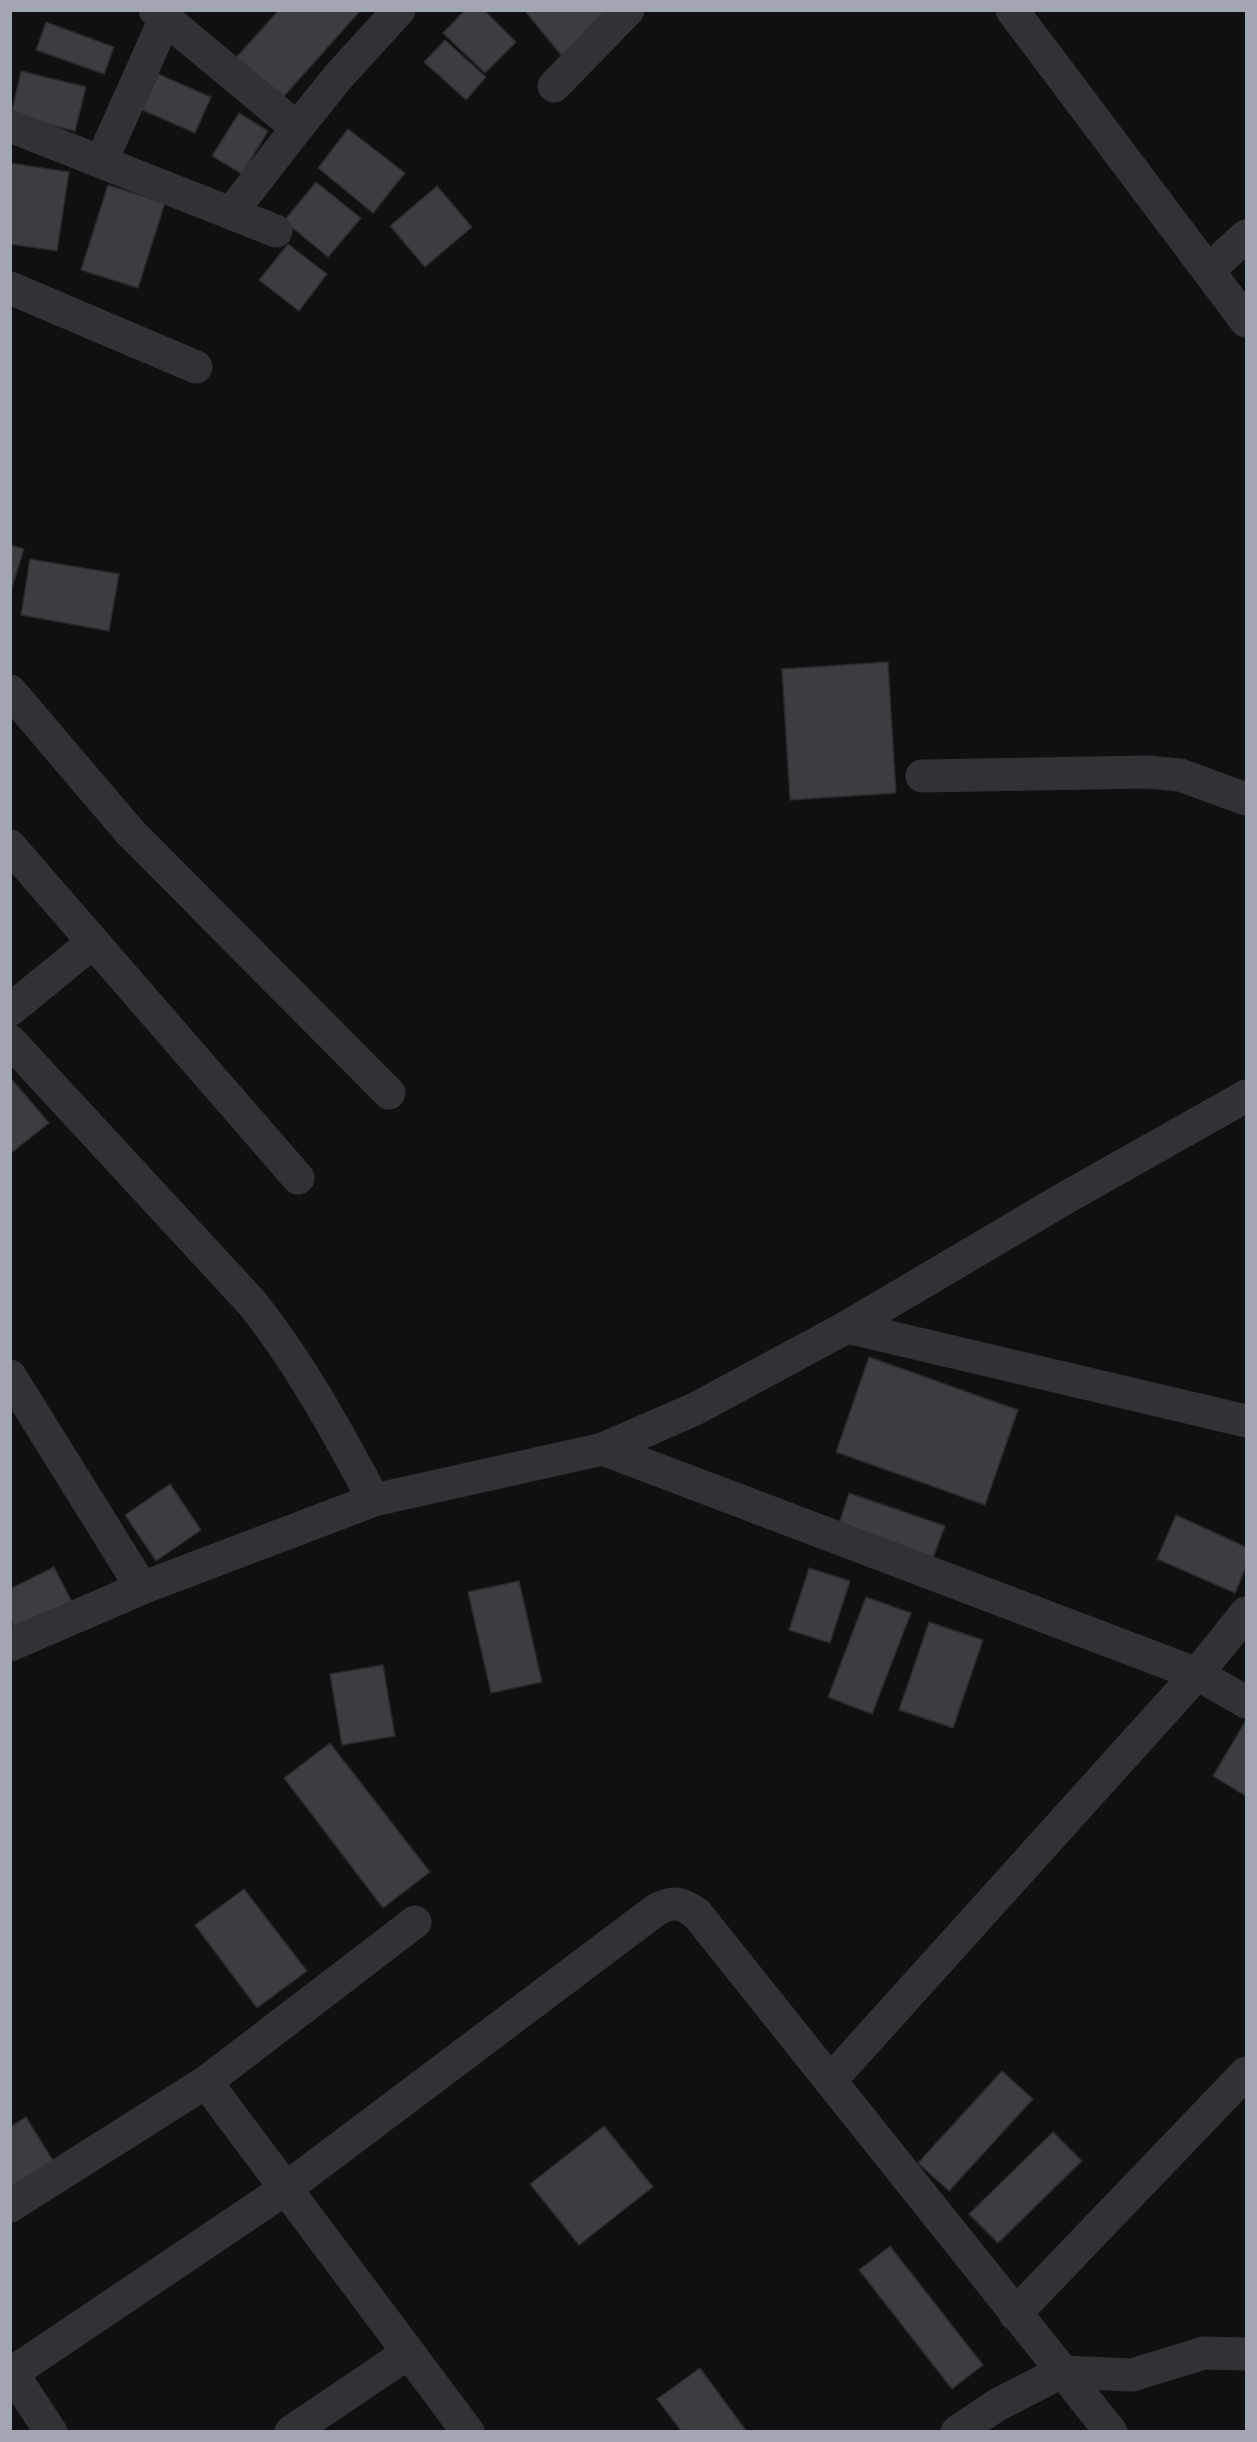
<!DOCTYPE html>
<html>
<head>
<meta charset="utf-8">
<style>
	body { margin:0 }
	#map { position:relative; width:1257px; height:2442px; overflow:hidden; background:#101011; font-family:"Roboto Condensed",sans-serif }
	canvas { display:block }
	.frame { position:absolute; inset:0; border:12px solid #a1a6b2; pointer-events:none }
</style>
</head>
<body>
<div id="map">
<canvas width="1257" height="2442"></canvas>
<div class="frame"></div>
</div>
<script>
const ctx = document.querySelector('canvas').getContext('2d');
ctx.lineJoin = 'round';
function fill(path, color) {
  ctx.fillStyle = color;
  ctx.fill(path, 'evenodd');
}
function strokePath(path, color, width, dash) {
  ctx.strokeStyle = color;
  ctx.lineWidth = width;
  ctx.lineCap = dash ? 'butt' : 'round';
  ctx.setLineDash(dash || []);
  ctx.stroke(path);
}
const building = new Path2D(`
	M279,10L360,11L278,103L232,62Z
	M465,10H484L516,42L485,73L443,33Z
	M527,10H625L565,60L526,12Z
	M46,22L114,47L104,74L36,50Z
	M445,40L486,77L466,100L424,62Z
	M21,71L86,87L75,131L11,115Z
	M158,74L211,97L195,133L142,110Z
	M239,113L268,131L242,174L212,156Z
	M348,129L405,173L373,213L318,168Z
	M10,163L69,172L57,251L10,244Z
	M316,182L361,218L328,257L284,221Z
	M108,185L165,203L138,288L81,270Z
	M437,186L472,227L425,267L390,226Z
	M288,244L327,274L299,311L259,280Z
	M10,545L24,549L10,594Z
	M30,559L119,574L109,631L21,615Z
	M888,662L896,793L790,800L782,669Z
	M10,1077L49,1123L10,1154Z
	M869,1357L1018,1410L985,1505L836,1452Z
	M170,1484L201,1530L156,1561L125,1515Z
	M849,1493L945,1526L930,1566L836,1533Z
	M1176,1515L1246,1547V1567L1235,1593L1157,1559Z
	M54,1567L72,1602L16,1630L10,1619V1589Z
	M809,1568L850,1581L830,1643L789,1630Z
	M519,1581L542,1682L491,1693L468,1592Z
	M866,1597L911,1613L872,1714L828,1697Z
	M929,1622L983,1640L953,1728L899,1710Z
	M383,1665L395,1736L342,1745L330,1674Z
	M1246,1720V1796L1213,1776Z
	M330,1743L430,1872L383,1908L284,1778Z
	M244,1889L307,1971L257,2008L195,1925Z
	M1002,2071L1033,2099L949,2191L918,2163Z
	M26,2117L57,2167L10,2196V2127Z
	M604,2126L653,2187L579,2245L530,2184Z
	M1053,2132L1082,2161L998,2243L969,2214Z
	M890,2246L983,2365L952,2389L859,2270Z
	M700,2368L747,2432H682L657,2399Z`);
const minor = new Path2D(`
	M155,10L297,128L231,213
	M1012,10L1246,321
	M554,86L628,10
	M10,126L276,231
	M297,128L338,77L399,10
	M102,160L165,19
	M1209,270L1246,236
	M10,288L196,367
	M10,691L130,832L389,1093
	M922,776L1147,772L1180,775L1246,799
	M10,846L298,1178
	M10,1010L92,943
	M10,1041L252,1303C301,1364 337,1432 374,1500
	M847,1327L1246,1421
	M10,1376L142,1588
	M603,1449L1197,1674L1246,1702
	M10,1645L142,1588L374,1500L603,1449L695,1409L847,1327L1067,1197L1246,1096
	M830,2081L1197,1674L1246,1613
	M206,2082L468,2432
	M10,2206L206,2082L415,1922
	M1015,2314L1246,2073
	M10,2370L51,2432
	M12,2373L285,2189L656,1910C673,1901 681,1902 697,1914L1111,2432
	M291,2432L408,2353
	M957,2432L997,2405L1061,2372L1132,2375L1204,2353L1246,2354`);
fill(building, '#3c3d41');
strokePath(building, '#2a2a2d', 1.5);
strokePath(minor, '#313236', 33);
</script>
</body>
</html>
